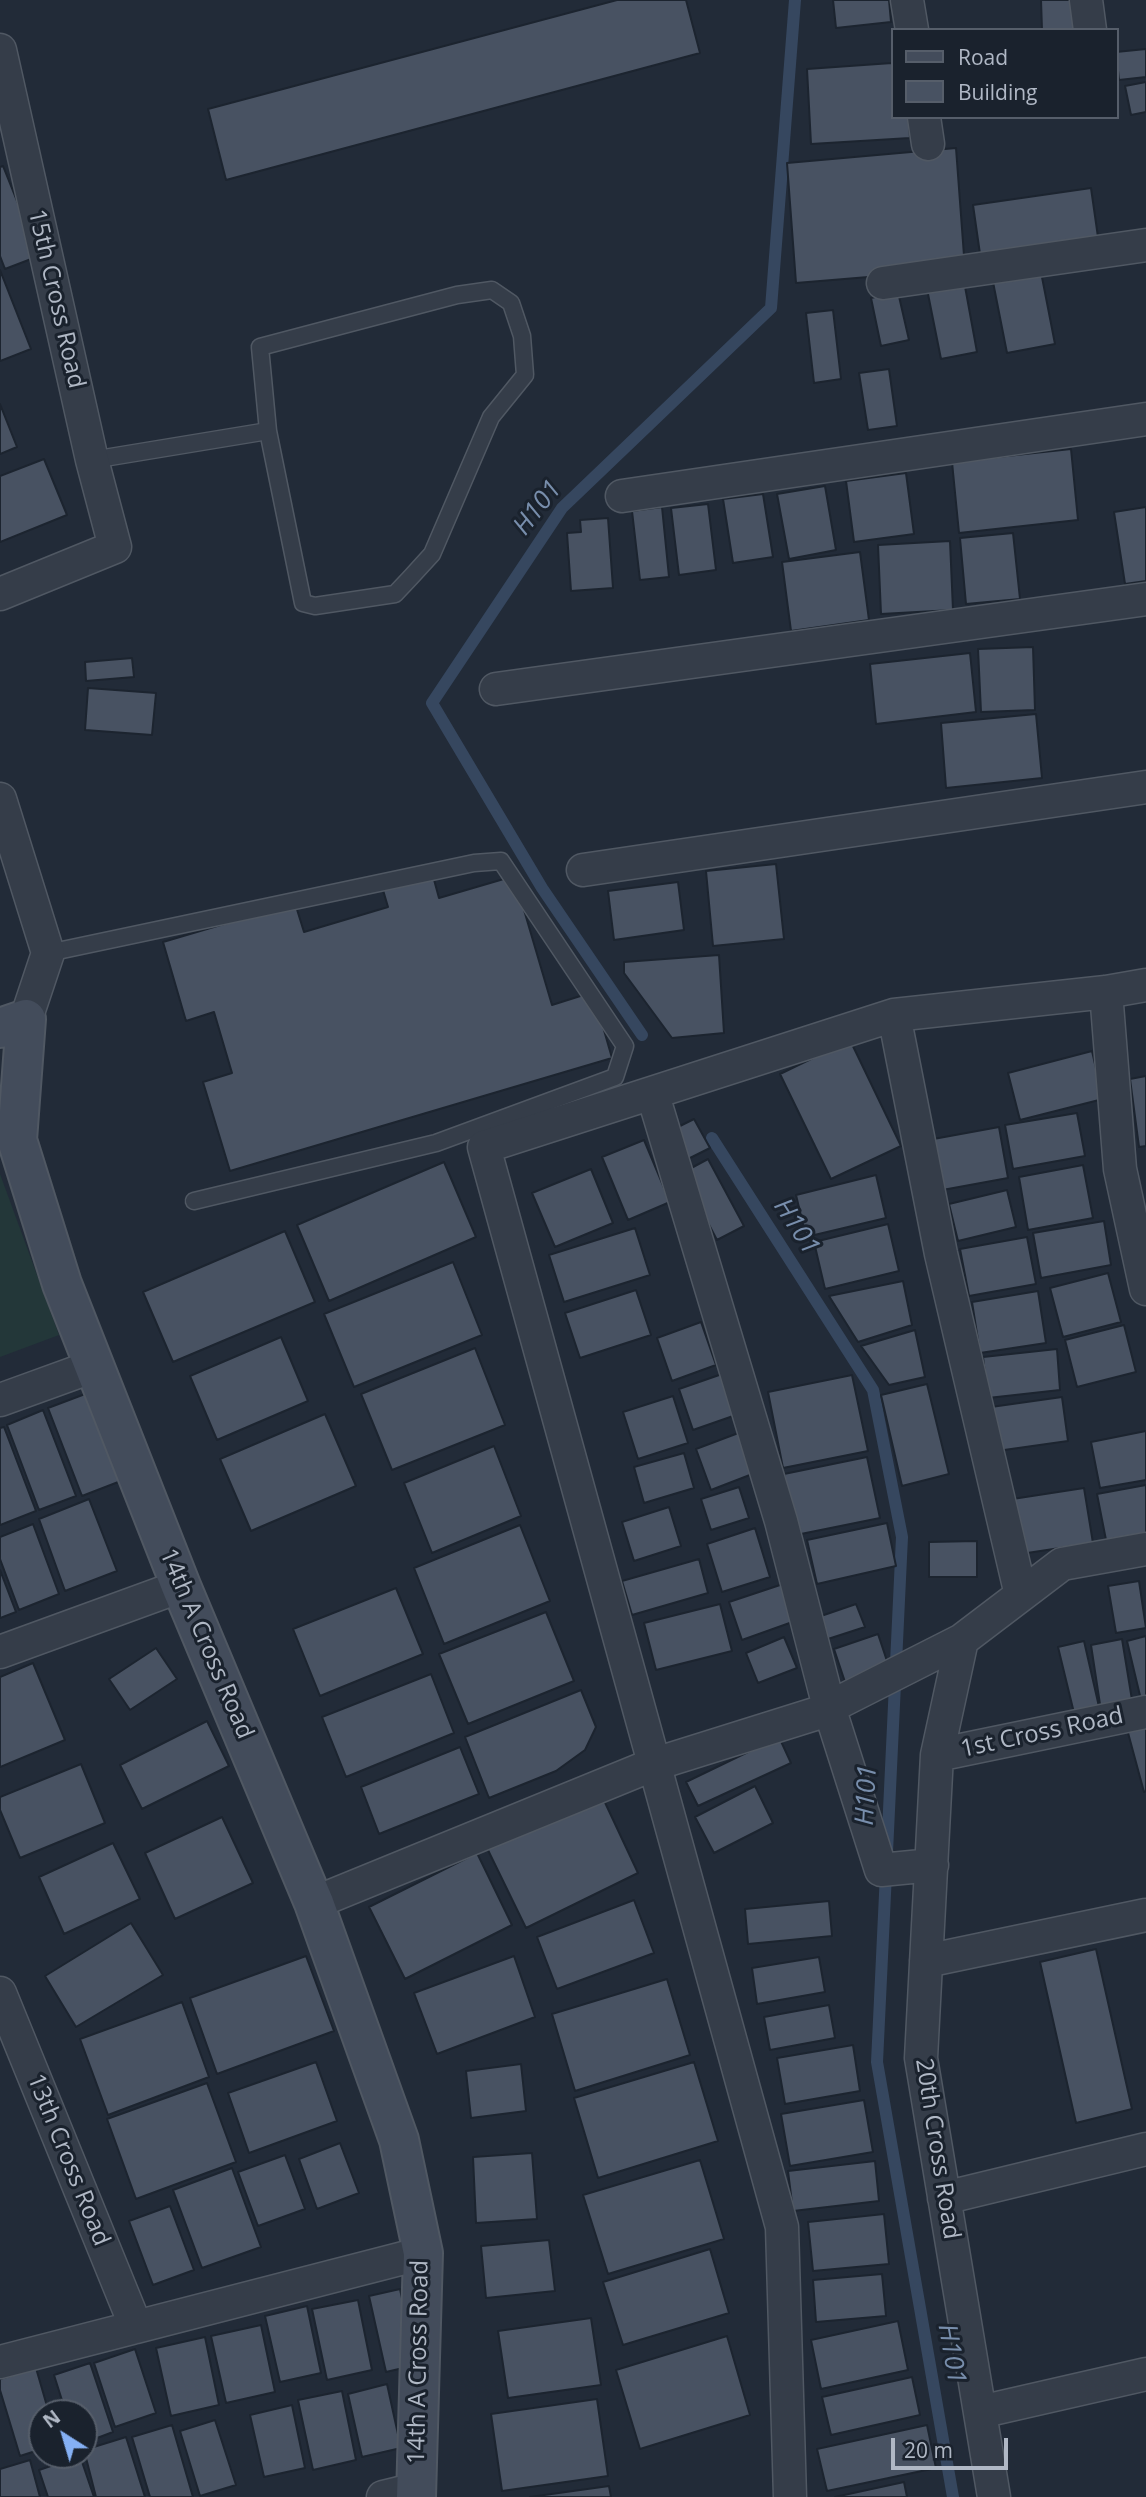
<!DOCTYPE html>
<html>
<head>
<meta charset="utf-8">
<style>
	body { margin:0 }
	#map { position:relative; width:1146px; height:2497px; overflow:hidden; background:#222b38; font-family:"Open Sans",sans-serif }
	canvas { display:block }
	.legend { position:absolute; left:891px; top:28px; width:228px; height:91px; box-sizing:border-box; background:#1a222d; border:2px solid #565e6a; margin:0; padding:9px 12px; list-style:none; font-size:21px; color:#b0b8c5 }
	.legend li { display:flex; align-items:center; gap:14px; height:35px }
	.legend b { width:35px; border:2px solid #565e6a }
	.north { position:absolute; left:28px; top:2399px; width:70px; height:70px; box-sizing:border-box; background:#1a222d; border:2px solid #565e6a; border-radius:50%; rotate:323deg; font-size:19px; font-weight:700; line-height:28px; text-align:center; color:#b0b8c5 }
	.north::after { content:''; display:block; margin:auto; width:24px; height:32px; background:#85b0f4; clip-path:polygon(50% 0,100% 100%,50% 72%,0 100%) }
	.scale { position:absolute; left:891px; top:2438px; width:117px; height:32px; box-sizing:border-box; border:4px solid #b0b8c5; border-top:0; padding-left:9px; font-size:21px; line-height:24px; white-space:nowrap; color:#b0b8c5; -webkit-text-stroke:5px #1a222d; paint-order:stroke }
</style>
</head>
<body>
<div id="map">
<canvas width="1146" height="2497"></canvas>
<ul class="legend">
<li><b style="height:9px;background:#434c5b"></b>Road</li>
<li><b style="height:19px;background:#485262"></b>Building</li>
</ul>
<div class="north">N</div>
<div class="scale">20 m</div>
</div>
<script>
const ctx = document.querySelector('canvas').getContext('2d');
ctx.lineJoin = 'round';
function fill(path, color) {
  ctx.fillStyle = color;
  ctx.fill(path, 'evenodd');
}
function strokePath(path, color, width, dash) {
  ctx.strokeStyle = color;
  ctx.lineWidth = width;
  ctx.lineCap = dash ? 'butt' : 'round';
  ctx.setLineDash(dash || []);
  ctx.stroke(path);
}
function write(font, color, halo, rows, align = 'center') {
  ctx.font = font + ' "Open Sans",sans-serif';
  ctx.lineWidth = 6;
  ctx.setLineDash([]);
  ctx.textBaseline = 'middle';
  ctx.strokeStyle = halo;
  ctx.fillStyle = color;
  for (const [text, x, y, turn = 0] of rows) {
    ctx.save();
    ctx.translate(x, y);
    ctx.rotate((+turn || 0) * Math.PI / 180);
    ctx.textAlign = isNaN(turn) ? turn : align;
    if (halo) ctx.strokeText(text, 0, 0);
    ctx.fillText(text, 0, 0);
    ctx.restore();
  }
}
const green = new Path2D(`
	M0,1174L59,1335L0,1357Z`);
const stream = new Path2D(`
	M642,1035L542,888L432,703L562,508L771,308L795,0
	M712,1138L873,1390L902,1537L877,2062L953,2497`);
const building = new Path2D(`
	M617,0H686L700,53L226,180L208,109Z
	M833,0H889L891,22L836,28Z
	M1041,0H1079L1080,30H1042Z
	M1146,49V77L1119,80L1116,52Z
	M892,63V117H909L910,138L811,144L807,69Z
	M1146,82V112L1131,115L1125,86Z
	M956,148L965,269L796,283L787,163Z
	M3,166L39,256L5,269L0,256V167Z
	M1091,188L1098,237L980,254L973,205Z
	M0,270L31,349L0,361Z
	M1041,272L1055,344L1007,353L993,282Z
	M964,281L977,352L941,359L927,289Z
	M898,292L909,340L881,346L871,298Z
	M833,310L841,379L814,383L806,313Z
	M889,369L897,426L868,430L859,373Z
	M0,404L17,447L0,454Z
	M1071,449L1078,520L959,533L952,462Z
	M44,459L67,515L0,542V476Z
	M906,473L914,534L854,542L846,481Z
	M825,486L836,550L789,559L777,494Z
	M763,494L773,557L733,563L723,499Z
	M708,504L716,570L679,575L671,508Z
	M662,507L669,577L640,580L632,511Z
	M1146,507V581L1125,584L1114,512Z
	M608,518L613,588L571,591L567,533L581,532L580,520Z
	M1013,533L1020,599L966,604L960,538Z
	M950,541L953,610L881,614L878,545Z
	M860,552L869,620L791,631L782,562Z
	M1033,647L1035,710L981,712L978,649Z
	M970,653L976,712L876,724L870,664Z
	M132,658L134,677L86,681L85,662Z
	M88,688L156,693L152,735L85,730Z
	M1036,714L1042,778L946,788L941,723Z
	M776,864L784,939L713,946L706,871Z
	M433,876L439,898L514,876L552,1005L593,992L612,1058L230,1171L203,1082L232,1073L214,1012L186,1021L163,942L295,903L304,932L388,907L383,890Z
	M678,882L684,930L614,940L608,891Z
	M719,955L724,1033L672,1038L624,973V962Z
	M850,1040L901,1146L831,1179L780,1074Z
	M1092,1051L1103,1099L1020,1120L1008,1073Z
	M1146,1076V1146L1139,1147L1130,1079Z
	M1077,1113L1085,1156L1013,1169L1005,1125Z
	M694,1119L710,1148L688,1159L672,1130Z
	M999,1127L1008,1178L937,1191L928,1140Z
	M644,1140L670,1202L628,1220L602,1157Z
	M708,1159L744,1226L717,1240L682,1173Z
	M444,1162L476,1237L329,1301L297,1225Z
	M1083,1165L1093,1218L1028,1230L1019,1177Z
	M591,1169L613,1223L555,1247L532,1193Z
	M876,1175L886,1218L806,1237L796,1195Z
	M1007,1190L1016,1227L958,1241L949,1204Z
	M1104,1221L1111,1265L1041,1278L1033,1233Z
	M888,1224L899,1271L825,1289L814,1242Z
	M635,1228L650,1275L564,1302L549,1255Z
	M285,1231L315,1302L173,1362L143,1292Z
	M1027,1237L1036,1284L969,1296L960,1249Z
	M453,1262L482,1335L354,1387L324,1314Z
	M1108,1273L1121,1322L1063,1337L1050,1288Z
	M903,1281L912,1325L858,1342L829,1296Z
	M636,1290L651,1335L580,1358L565,1313Z
	M1038,1291L1046,1343L980,1353L972,1302Z
	M701,1322L716,1365L672,1381L657,1338Z
	M1124,1325L1136,1372L1077,1387L1065,1340Z
	M915,1330L925,1377L889,1385L861,1346Z
	M281,1337L308,1401L217,1440L190,1376Z
	M475,1348L505,1425L392,1470L361,1394Z
	M1057,1349L1060,1390L988,1398L983,1357Z
	M722,1374L736,1415L693,1430L679,1389Z
	M852,1375L868,1451L783,1468L768,1392Z
	M927,1384L949,1474L902,1486L881,1395Z
	M93,1391L126,1479L82,1496L48,1408Z
	M673,1396L688,1443L638,1459L623,1412Z
	M1062,1397L1068,1441L997,1451L991,1407Z
	M43,1410L76,1496L39,1510L7,1425Z
	M325,1414L356,1486L251,1531L220,1459Z
	M4,1427L36,1511L0,1525V1428Z
	M1146,1431V1480L1100,1488L1091,1442Z
	M741,1432L755,1473L711,1490L696,1449Z
	M494,1446L521,1516L432,1553L404,1483Z
	M684,1453L694,1488L644,1503L634,1467Z
	M867,1457L880,1518L796,1535L784,1474Z
	M1146,1485V1533L1106,1540L1097,1494Z
	M739,1487L749,1518L711,1530L701,1499Z
	M1084,1488L1093,1543L1014,1555L1006,1500Z
	M89,1499L117,1571L65,1591L39,1519Z
	M669,1507L681,1546L634,1561L622,1522Z
	M887,1523L896,1566L817,1584L807,1540Z
	M33,1524L59,1594L19,1610L0,1559V1537Z
	M520,1525L550,1601L444,1644L414,1568Z
	M755,1528L770,1577L722,1592L707,1544Z
	M977,1541V1577H929V1542Z
	M699,1559L708,1593L632,1615L622,1581Z
	M0,1570L16,1612L0,1618Z
	M1139,1581L1146,1628L1116,1633L1108,1586Z
	M786,1583L798,1620L742,1640L729,1602Z
	M396,1588L423,1654L320,1696L293,1629Z
	M720,1604L732,1651L656,1670L644,1623Z
	M856,1604L865,1627L828,1639L821,1616Z
	M546,1612L574,1681L468,1724L439,1654Z
	M878,1634L891,1673L847,1688L834,1649Z
	M1146,1636V1703L1142,1704L1127,1641Z
	M784,1637L797,1668L758,1683L746,1653Z
	M1122,1639L1133,1706L1101,1711L1091,1645Z
	M1084,1641L1100,1711L1075,1717L1058,1647Z
	M156,1648L177,1679L130,1710L109,1679Z
	M33,1663L65,1740L0,1767V1677Z
	M431,1674L454,1733L346,1777L322,1717Z
	M581,1690L596,1727L585,1750L556,1771L489,1798L465,1737Z
	M207,1721L229,1766L142,1809L120,1765Z
	M1146,1724V1791L1144,1792L1127,1729Z
	M779,1737L791,1763L698,1806L686,1782Z
	M460,1747L479,1794L379,1834L361,1787Z
	M81,1764L105,1823L20,1858L0,1810V1797Z
	M755,1786L773,1823L714,1853L695,1817Z
	M601,1794L638,1873L526,1928L487,1848Z
	M222,1817L253,1883L175,1919L145,1853Z
	M113,1843L140,1899L64,1934L39,1877Z
	M477,1853L512,1925L405,1979L369,1907Z
	M634,1900L654,1953L557,1989L537,1937Z
	M829,1901L832,1936L748,1944L745,1909Z
	M131,1923L163,1975L76,2027L45,1976Z
	M1096,1949L1132,2109L1076,2123L1040,1962Z
	M306,1956L334,2031L217,2074L190,1998Z
	M514,1956L535,2017L437,2054L414,1993Z
	M819,1957L825,1992L757,2004L752,1968Z
	M667,1979L690,2055L575,2091L552,2014Z
	M182,2002L209,2077L108,2115L80,2039Z
	M829,2005L835,2038L770,2050L764,2017Z
	M853,2045L860,2091L785,2104L777,2058Z
	M316,2062L337,2121L249,2153L228,2093Z
	M694,2062L718,2141L598,2178L574,2098Z
	M521,2064L526,2111L471,2118L466,2071Z
	M207,2083L236,2162L136,2199L107,2119Z
	M864,2100L873,2152L790,2166L781,2114Z
	M340,2143L359,2193L317,2209L299,2159Z
	M532,2153L537,2219L476,2223L473,2157Z
	M285,2155L305,2209L258,2226L238,2172Z
	M700,2160L724,2239L608,2274L583,2195Z
	M875,2161L879,2201L793,2211L788,2171Z
	M232,2168L261,2247L202,2268L173,2190Z
	M170,2206L194,2270L153,2285L129,2221Z
	M884,2214L889,2264L813,2271L808,2222Z
	M549,2240L555,2291L486,2298L481,2246Z
	M710,2249L729,2313L623,2345L603,2282Z
	M882,2274L886,2316L816,2322L813,2280Z
	M400,2289L416,2365L386,2372L369,2296Z
	M358,2300L372,2370L327,2380L312,2309Z
	M307,2306L321,2373L280,2382L265,2316Z
	M591,2318L601,2385L508,2398L498,2331Z
	M898,2321L908,2370L821,2389L811,2340Z
	M261,2325L275,2392L226,2403L211,2336Z
	M727,2336L750,2415L640,2449L616,2370Z
	M205,2337L219,2405L171,2416L156,2348Z
	M135,2349L156,2413L115,2427L94,2363Z
	M90,2363L113,2432L84,2443V2413H66L54,2375Z
	M36,2368L49,2413H42V2449L20,2456L0,2390V2379Z
	M912,2377L920,2415L831,2435L822,2397Z
	M387,2384L401,2448L362,2457L348,2394Z
	M342,2391L356,2460L313,2470L298,2400Z
	M597,2399L608,2476L502,2491L491,2414Z
	M292,2405L305,2468L264,2477L250,2415Z
	M215,2420L236,2485L200,2496L180,2431Z
	M172,2425L193,2497H150L132,2437Z
	M927,2425L936,2468L827,2491L817,2449Z
	M126,2437L145,2497H96L84,2450Z
	M80,2456L94,2497H48L39,2470Z
	M30,2460L40,2497H0V2469Z
	M904,2482L907,2497H835Z
	M609,2486L611,2497H530Z`);
const lane = new Path2D(`
	M92,460L268,431L303,603L315,606L395,594L411,577L432,554L491,417L525,375L522,336L511,303L492,290L457,295L260,347L268,431
	M48,953L474,863L501,861L625,1046L615,1077L436,1143L194,1201`);
const street = new Path2D(`
	M907,0L912,30
	M1086,0L1090,30
	M0,50L92,460L115,547L0,594
	M924,117L928,144
	M883,283L1146,245
	M622,496L1146,419
	M496,689L1146,599
	M0,799L48,953L26,1019
	M583,870L1146,787
	M1106,992L1120,1169L1146,1289
	M894,1015L941,1254L1021,1595
	M653,1095L781,1521L829,1707L881,1870L932,1865
	M0,1400L94,1366
	M0,1652L181,1586
	M937,1755L1146,1712
	M314,1903L652,1765L818,1713L962,1640
	M926,1961L1146,1915
	M0,1993L136,2327
	M944,2198L1146,2149
	M0,2362L423,2253
	M980,2412L1146,2374
	M383,2497L416,2489
	M790,2497L782,2227L484,1147L894,1015L1106,992L1146,985
	M994,2497L921,2058L937,1755L962,1640L1062,1564L1146,1549`);
const secondary = new Path2D(`
	M0,1028L26,1019L17,1140L62,1284L181,1586L314,1903L399,2140L423,2253L416,2497`);
const streetNames = [
	["15th Cross Road",56,299,77],
	["14th A Cross Road",206,1644,67],
	["1st Cross Road",1042,1733,-12],
	["20th Cross Road",937,2149,81],
	["13th Cross Road",68,2160,68],
	["14th A Cross Road",419,2362,-89]
];
const waterNames = [
	["H101",538,508,-52],
	["H101",796,1227,57],
	["H101",867,1795,-87],
	["H101",951,2354,80]
];
fill(green, '#233739');
strokePath(stream, '#36475f', 12);
fill(building, '#485262');
strokePath(building, '#1c242f', 2);
strokePath(lane, '#505863', 19);
strokePath(street, '#505863', 35);
strokePath(secondary, '#505863', 42);
strokePath(lane, '#353d49', 16);
strokePath(street, '#353d49', 32);
strokePath(secondary, '#434c5b', 38);
write('24px', '#b0b8c5', '#1a222d', streetNames);
write('italic 26px', '#788eac', '#1a222d', waterNames);
</script>
</body>
</html>
